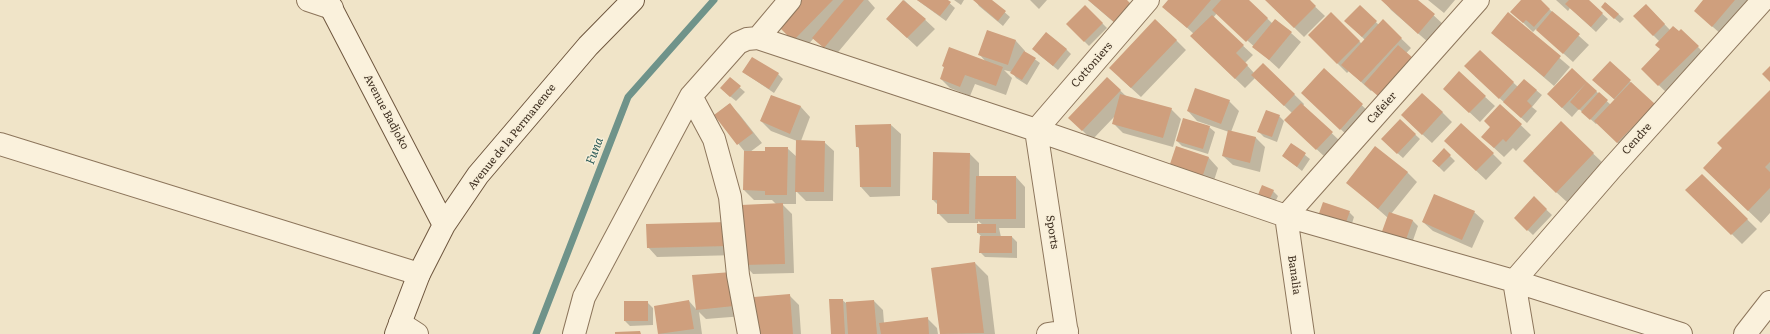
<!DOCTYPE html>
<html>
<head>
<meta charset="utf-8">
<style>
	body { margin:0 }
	canvas { display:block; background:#f0e4c8 }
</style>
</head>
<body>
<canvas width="1770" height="334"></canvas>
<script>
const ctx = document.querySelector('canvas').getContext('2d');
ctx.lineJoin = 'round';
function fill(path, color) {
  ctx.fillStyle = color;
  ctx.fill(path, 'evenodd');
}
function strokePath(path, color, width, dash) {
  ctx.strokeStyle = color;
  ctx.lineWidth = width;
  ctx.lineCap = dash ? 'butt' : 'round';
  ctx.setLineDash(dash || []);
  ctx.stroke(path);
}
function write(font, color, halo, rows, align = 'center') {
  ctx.font = font + ' Literata,serif';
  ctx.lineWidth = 3;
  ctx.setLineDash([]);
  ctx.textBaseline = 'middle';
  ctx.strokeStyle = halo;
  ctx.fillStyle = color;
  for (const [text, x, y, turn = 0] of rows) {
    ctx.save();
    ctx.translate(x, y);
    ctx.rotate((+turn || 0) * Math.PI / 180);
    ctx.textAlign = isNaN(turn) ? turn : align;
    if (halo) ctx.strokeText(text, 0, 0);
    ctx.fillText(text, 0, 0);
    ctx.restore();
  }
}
const shadow = new Path2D(`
	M803,0H868L875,8L834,57L814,38L803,50L788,35Z
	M904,0L935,29L917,47L887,19Z
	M917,0H946L955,8L946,21Z
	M954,0H964L961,5Z
	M975,0H991L1010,17L1003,26L979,6Z
	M1030,0H1047L1039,9Z
	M1088,0H1125L1139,13L1124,31Z
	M1170,0H1248L1273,24L1276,20L1291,33L1301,42L1279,69L1217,13L1213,18L1253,55L1245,63L1254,73L1263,64L1304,104L1303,106L1341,142L1326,158L1295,129L1292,113L1255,78L1245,88L1201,46L1194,34L1164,7Z
	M1266,0H1308L1325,16L1304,37Z
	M1383,0H1417L1444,25L1428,42L1391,10Z
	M1428,0H1455L1444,13Z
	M1522,0H1539L1589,45L1573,62L1536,29L1533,32L1512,12Z
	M1556,0H1587L1608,19L1596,32L1570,8L1568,11Z
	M1705,0H1753L1722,35L1705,20Z
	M1606,3L1624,19L1620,23L1607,12Z
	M1646,5L1670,30L1679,32L1681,30L1707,56L1668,94L1642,69L1661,50L1660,42L1634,16Z
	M1085,6L1107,28L1089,46L1067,24Z
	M1360,7L1379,25L1383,21L1411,48L1371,91L1349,71L1347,73L1309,35L1331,13L1362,44L1365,40L1351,26Z
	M1508,14L1570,67L1554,86L1492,33Z
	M988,31L1016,41L1025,51V52L1040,63L1027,85L1016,78L1012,72L1004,70L1012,78L1006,95L975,84L970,96L950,88L941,79L945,68L943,66L987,63L979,54Z
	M1176,40L1186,50L1141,97L1120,78Z
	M1066,49L1071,54L1058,70L1038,54Z
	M1480,51L1518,87L1524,80L1542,95L1532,107L1537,111L1527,123L1475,76Z
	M1610,62L1654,105L1627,152L1597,123L1596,124L1579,109L1572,117L1558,104L1572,69L1611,105L1615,100L1603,89Z
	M1324,69L1372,115L1350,138L1312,102Z
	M743,72L778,74L783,79L774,93Z
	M1459,73L1495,106L1480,122L1454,98Z
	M1107,78L1127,97L1171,109L1181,119L1173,147L1123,133L1113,123L1115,116L1092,140L1079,127Z
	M730,79L745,92L736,101L726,93Z
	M1770,91V213L1761,223L1717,181L1723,148Z
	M771,96L801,107L810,117L801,141L824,142L834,151L833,201H806L796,191V204H782L792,214L794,273L753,274L744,264L776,204L772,200H754L744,190L745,152L715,115L729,104L739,114L762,143L750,152H766L787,148L797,157V141L771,131L761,121Z
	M1229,101L1239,111L1231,132L1256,138L1265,147L1260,172L1233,165L1223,156L1229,132L1197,121L1188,111Z
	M1500,105L1531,135L1516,151L1513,148L1504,157L1492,146L1491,127Z
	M1442,112L1452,122L1432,143L1412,125Z
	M1279,116L1284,121L1277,142L1264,137L1259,132Z
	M1400,120L1420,139L1403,158L1387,144Z
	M1561,123L1603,163L1567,202L1533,171Z
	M891,125L901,134L900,196L870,197L861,187L860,150L857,146Z
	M1209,127L1215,132L1208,154L1182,146L1177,141Z
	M1291,144L1310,159L1302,171L1283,156Z
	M1176,148L1209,158L1218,168L1210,193Z
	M1444,150L1455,161L1444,172L1433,161Z
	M1455,151L1493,154L1502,163L1486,180Z
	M934,153L970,154L979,163V177H1016L1025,187V228H999L1001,237H1012L1017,242V258L985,257L980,252L981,236L978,233V223H948L938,213V205L933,200ZM978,221L983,225H978Z
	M1407,172L1417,182L1391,214L1413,221L1418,226L1410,249L1388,218L1347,182Z
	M1702,175L1757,229L1742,244L1687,190Z
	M1273,191L1278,196L1271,211L1261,207Z
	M1534,198L1552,215L1533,235L1515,218Z
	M1324,203L1349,212L1354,217L1349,233Z
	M1474,212L1484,221L1472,248L1433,231L1423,222Z
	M738,233L739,255L657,257L648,247Z
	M975,263L988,276L995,334H941L932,268Z
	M731,273L744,316L706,319L699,312L702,334H659L655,307L689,301L696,309Z
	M790,296L799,305L801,334H758Z
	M842,300L846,303L874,301L883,310L884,323L927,318L937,328L938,334H832Z
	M647,302L653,308V325L630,326L625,321Z`);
const stream = new Path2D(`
	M536,334L628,97L714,0`);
const building = new Path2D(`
	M802,0H833L793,41L777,25Z
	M844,0H864L824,48L812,38Z
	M903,0L926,19L907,38L886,19Z
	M917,0H948L951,2L940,16Z
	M973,0H992L1006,11L998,21Z
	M1088,0H1127L1130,3L1114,22Z
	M1168,0H1211L1187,28L1162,7Z
	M1221,0H1249L1268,18L1246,42L1212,10Z
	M1265,0H1310L1316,6L1294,28Z
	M1381,0H1418L1435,14L1418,34Z
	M1521,0H1541L1550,9L1534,27L1526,20L1523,23L1510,12Z
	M1569,0H1589L1603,13L1591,27L1565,4Z
	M1703,0H1735L1712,27L1694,11Z
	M1605,2L1619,14L1614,19L1601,7Z
	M1646,4L1665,24L1653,36L1633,16Z
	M1085,5L1103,23L1084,42L1066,24Z
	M1360,5L1377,21L1362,37L1344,21Z
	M1552,11L1580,34L1563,54L1536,30Z
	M1331,12L1360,41L1337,64L1308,35Z
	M1508,12L1561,56L1544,77L1491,33Z
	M1212,15L1244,45L1236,53L1248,65L1235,79L1190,36Z
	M1155,19L1177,40L1131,88L1109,68Z
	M1275,19L1292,32L1269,60L1252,47Z
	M1383,19L1402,38L1361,82L1341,65Z
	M1673,26L1679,31L1681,29L1699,46L1658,86L1641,69L1660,49L1655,45Z
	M987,30L1016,40L1008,65L978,55Z
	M1046,32L1067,49L1053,66L1032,49Z
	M1398,45L1413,58L1378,96L1364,84Z
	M949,47L1003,67L996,86L965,75L960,87L940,79L944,67L942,66Z
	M1480,50L1514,82L1499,99L1464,66Z
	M1024,51L1036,58L1022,80L1010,73Z
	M752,57L779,73L769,89L742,72Z
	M1610,61L1631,80L1614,99L1592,80Z
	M1263,63L1295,94L1284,106L1251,75Z
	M1770,66V82L1762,74Z
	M1324,68L1363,104L1340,130L1301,93Z
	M1572,68L1587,82L1562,108L1547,94Z
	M1459,71L1486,96L1469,113L1443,89Z
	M730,77L741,86L730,97L720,88Z
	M1107,77L1121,90L1082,131L1068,118Z
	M1524,79L1537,90L1527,101L1532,106L1521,118L1503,102Z
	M1587,82L1597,91L1579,110L1570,102Z
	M1631,82L1655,104L1617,143L1594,121Z
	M1195,88L1230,100L1221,124L1187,111Z
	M1770,90V162L1765,167L1770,172V188L1748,211L1703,168L1722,148L1717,143Z
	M1599,92L1608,100L1590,120L1581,112Z
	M1422,93L1443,112L1422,135L1401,115Z
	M1120,94L1172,108L1163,138L1112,124Z
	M771,95L801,106L790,134L760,121Z
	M730,103L753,133L737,145L714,115Z
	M1301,103L1333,132L1316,150L1284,120Z
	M1500,104L1522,124L1506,142L1503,139L1494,148L1481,137L1490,127L1484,121Z
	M1266,110L1280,115L1272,137L1257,132Z
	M1183,118L1210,126L1203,149L1176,141Z
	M1400,119L1416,134L1397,154L1381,139Z
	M1561,121L1594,153L1556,193L1523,161Z
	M1461,123L1494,153L1476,171L1444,141Z
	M891,124V187H860L859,147H856L855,125Z
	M1228,130L1256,137L1250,163L1222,156Z
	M796,140L825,141L824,192H795Z
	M1291,143L1306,153L1297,167L1282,156Z
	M1176,146L1209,157L1200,184L1167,173Z
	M1375,146L1408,172L1378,209L1346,183Z
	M765,147H788L787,195H765V191L743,190L744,151H765Z
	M1444,148L1451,155L1439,167L1432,161Z
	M933,152L970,153L969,214H937V200H932Z
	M1702,174L1748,219L1731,235L1685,190Z
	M976,176H1016V219H975Z
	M1262,185L1274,190L1266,207L1255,202Z
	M1434,194L1475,211L1462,240L1422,222Z
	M1534,196L1547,209L1527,231L1514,218Z
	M1323,202L1350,211L1344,228L1317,219Z
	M783,203L785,264L743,265L741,205Z
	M1389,212L1413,220L1404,245L1380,237Z
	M729,222L730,246L647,248L646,224Z
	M977,224H996V233H977Z
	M980,236H1012V253H979Z
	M975,262L984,333L940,334L931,268Z
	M732,272L734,306L696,310L692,275Z
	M790,294L793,334H757L754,297Z
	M829,299H843L845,334H831Z
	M689,300L694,329L658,334L654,306Z
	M874,300L877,334H848L846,302Z
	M624,301H648V321H624Z
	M928,317L929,334H881L879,323Z
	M640,331L641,334H615V332Z`);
const street = new Path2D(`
	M308,0L332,8
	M758,38L790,0
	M691,96L714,139L730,197L738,275L749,334
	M0,144L419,274
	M1514,281L1611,169L1763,0
	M1514,281L1523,334
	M400,323L417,334
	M574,334L584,297L691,96L738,43L747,39L758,38L1036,130L1286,216L1514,281L1681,334
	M1048,334L1067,331
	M1067,334L1036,130L1148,0
	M1303,334L1286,216L1478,0
	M1745,334L1770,302`);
const secondary = new Path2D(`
	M327,0L444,225
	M396,334L419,274L444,225L478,175L588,46L633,0`);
const streetNames = [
	["Cottoniers",1092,65,-49],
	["Cafeier",1382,108,-48],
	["Avenue Badjoko",386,112,62],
	["Avenue de la Permanence",512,137,-51],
	["Cendre",1637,139,-48],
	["Sports",1052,232,81],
	["Banalia",1294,275,82]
];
const waterNames = [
	["Funa",595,151,-69]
];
fill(shadow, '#0003');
strokePath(stream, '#6f938a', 7);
fill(building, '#cf9f7d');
strokePath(street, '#8d765c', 24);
strokePath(secondary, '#6f573f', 24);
strokePath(street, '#faf1dc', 22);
strokePath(secondary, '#faf1dc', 22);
write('11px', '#3d2e20', '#f7eed8', streetNames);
write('italic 12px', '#2f5d5a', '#f7eed8', waterNames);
</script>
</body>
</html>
